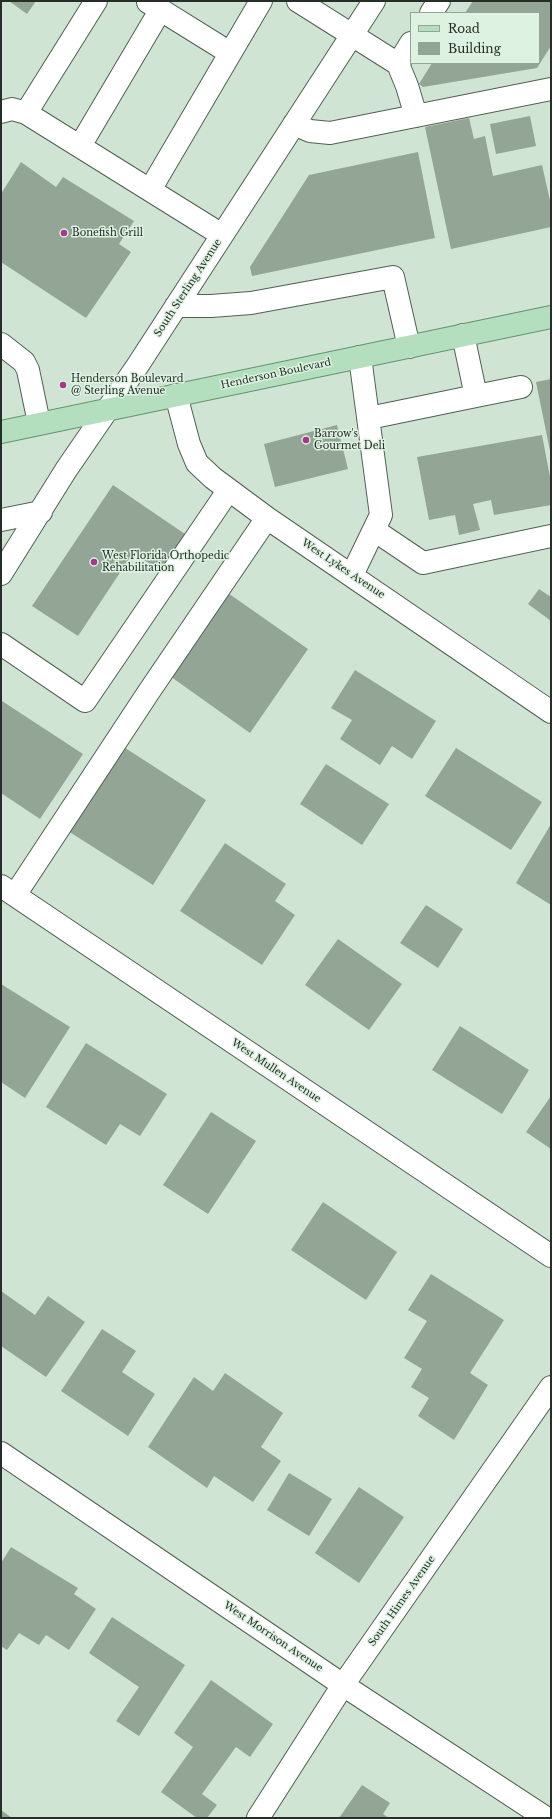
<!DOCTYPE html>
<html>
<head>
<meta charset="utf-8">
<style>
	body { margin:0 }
	#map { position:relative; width:552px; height:1819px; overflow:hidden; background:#d0e4d4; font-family:"Libre Baskerville",serif }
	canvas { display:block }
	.frame { position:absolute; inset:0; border:2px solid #262e28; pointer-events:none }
	.legend { position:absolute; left:410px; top:12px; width:130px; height:52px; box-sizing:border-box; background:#ddf2e1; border:1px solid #94a497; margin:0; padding:5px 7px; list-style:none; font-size:12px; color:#262e28 }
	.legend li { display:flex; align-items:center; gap:8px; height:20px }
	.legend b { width:20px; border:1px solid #94a497 }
</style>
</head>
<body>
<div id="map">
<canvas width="552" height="1819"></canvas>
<div class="frame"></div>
<ul class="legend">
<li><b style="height:5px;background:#b3dfbe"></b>Road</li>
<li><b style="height:11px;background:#93a696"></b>Building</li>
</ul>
</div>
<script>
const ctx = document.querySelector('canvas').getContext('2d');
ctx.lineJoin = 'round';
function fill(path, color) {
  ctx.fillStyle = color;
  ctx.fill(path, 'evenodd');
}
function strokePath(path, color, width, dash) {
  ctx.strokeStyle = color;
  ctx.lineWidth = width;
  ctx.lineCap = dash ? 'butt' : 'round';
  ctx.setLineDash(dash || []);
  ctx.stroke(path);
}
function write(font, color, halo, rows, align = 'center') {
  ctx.font = font + ' "Libre Baskerville",serif';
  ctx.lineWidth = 3;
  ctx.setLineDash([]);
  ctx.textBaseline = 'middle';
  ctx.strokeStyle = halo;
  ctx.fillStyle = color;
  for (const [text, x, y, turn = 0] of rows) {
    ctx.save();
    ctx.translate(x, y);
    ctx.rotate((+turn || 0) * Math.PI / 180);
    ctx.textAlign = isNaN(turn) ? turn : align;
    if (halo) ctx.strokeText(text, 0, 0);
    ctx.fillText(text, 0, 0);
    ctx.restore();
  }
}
const building = new Path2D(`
	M9,1H36L27,14Z
	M473,1H551V46L537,68L423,87L419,84L432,63H539V13H465Z
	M530,116L536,146L496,154L490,124Z
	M469,118L474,139L485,136L493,176L542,165L551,205V227L451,249L425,127Z
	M418,152L435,238L252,276L250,267L309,175Z
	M21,162L56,187L63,177L134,221L119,244L131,252L86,318L1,262V194Z
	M551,379V451H550L536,382Z
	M337,425L348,469L275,487L264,444Z
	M542,435L551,482V505L494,515L491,500L473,504L480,530L459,535L455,515L429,520L417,457Z
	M113,485L185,534L161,571L133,553L78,636L32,606Z
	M539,589L551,597V621L528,604Z
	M225,591L308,649L250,733L167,674Z
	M355,670L436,721L412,759L392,746L380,765L340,739L352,720L331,708Z
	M2,701L83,754L40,819L1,793Z
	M122,746L206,800L153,885L68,831Z
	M456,748L542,802L511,850L425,796Z
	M326,764L389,804L362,845L300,804Z
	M551,824V905L516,883Z
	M225,843L286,884L275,901L295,915L262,965L180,911Z
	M426,905L463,929L438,968L400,943Z
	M338,939L402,984L369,1030L305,985Z
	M1,984L70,1027L25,1098L1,1082Z
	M460,1026L529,1070L502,1114L432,1070Z
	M86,1043L167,1094L140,1136L120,1124L106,1145L46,1107Z
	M551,1096V1149L526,1132Z
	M211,1112L256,1141L208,1214L163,1185Z
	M323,1202L397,1252L366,1300L291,1250Z
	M431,1274L504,1320L470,1373L488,1385L454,1440L418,1416L429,1398L411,1387L422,1369L404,1358L427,1321L408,1310Z
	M1,1291L35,1315L48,1296L85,1322L46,1377L1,1346Z
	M102,1329L136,1351L122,1372L155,1394L128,1436L61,1391Z
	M225,1373L283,1413L261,1447L281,1461L253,1502L214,1476L207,1488L148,1447L194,1377L213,1391Z
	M289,1473L332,1499L309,1536L267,1510Z
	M359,1487L404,1517L359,1583L315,1553Z
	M11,1547L78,1588L74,1594L96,1609L69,1650L46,1635L39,1645L19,1633L7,1650L1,1646V1563Z
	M112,1617L185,1665L139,1736L116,1721L139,1687L89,1653Z
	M211,1680L273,1724L250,1757L236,1747L202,1794L217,1805L207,1818H197L161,1792L193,1747L174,1733Z
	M362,1785L390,1803L383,1814L389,1818H339Z
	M1,1810L12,1818H1Z`);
const minor = new Path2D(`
	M298,1L398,64L407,86L416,116
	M148,2L230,53
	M431,13L439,1
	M398,64L411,43
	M1,112L12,109L26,113L222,235
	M26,113L96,1
	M294,124L310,131L330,133L551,89
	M80,146L161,9
	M150,190L261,1
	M176,306H211L251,303L393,277L409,347
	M463,335L476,396L521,387
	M1,344L24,362L28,370L39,423
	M176,395L189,444L197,463L213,478L267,518L551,712
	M369,418L476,396
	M1,520L41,512
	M374,530L423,563L551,536
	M1,574L66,470L138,365L374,1
	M352,575L381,515L360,357
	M1,644L85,701L228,491
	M1,886L551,1256
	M15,895L148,693L267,518
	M1,1453L343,1685L546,1818
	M258,1818L343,1685L551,1387`);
const major = new Path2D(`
	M1,432L551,317`);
const markers = [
	[64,233,4,"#a9358e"],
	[63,385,4,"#a9358e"],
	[306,440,4,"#a9358e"],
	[94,562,4,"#a9358e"]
];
const poiNames = [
	["Bonefish Grill",72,233],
	["Henderson Boulevard",71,379],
	["@ Sterling Avenue",71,391],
	["Barrow's",314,434],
	["Gourmet Deli",314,446],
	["West Florida Orthopedic",102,556],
	["Rehabilitation",102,568]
];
const streetNames = [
	["South Sterling Avenue",188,288,-57],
	["Henderson Boulevard",276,374,-12],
	["West Lykes Avenue",343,569,34],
	["West Mullen Avenue",276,1071,34],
	["South Himes Avenue",402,1601,-55],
	["West Morrison Avenue",273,1637,34]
];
fill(building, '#93a696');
strokePath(minor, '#506153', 24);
strokePath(major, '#61936e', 24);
strokePath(minor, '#fff', 22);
strokePath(major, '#b3dfbe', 22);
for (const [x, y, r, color] of markers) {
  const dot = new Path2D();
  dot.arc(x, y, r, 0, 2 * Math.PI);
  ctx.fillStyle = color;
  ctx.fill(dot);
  strokePath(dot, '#ddf2e1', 1.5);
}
write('10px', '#262e28', '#ddf2e1', poiNames, 'left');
write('10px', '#262e28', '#ddf2e1', streetNames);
</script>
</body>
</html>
